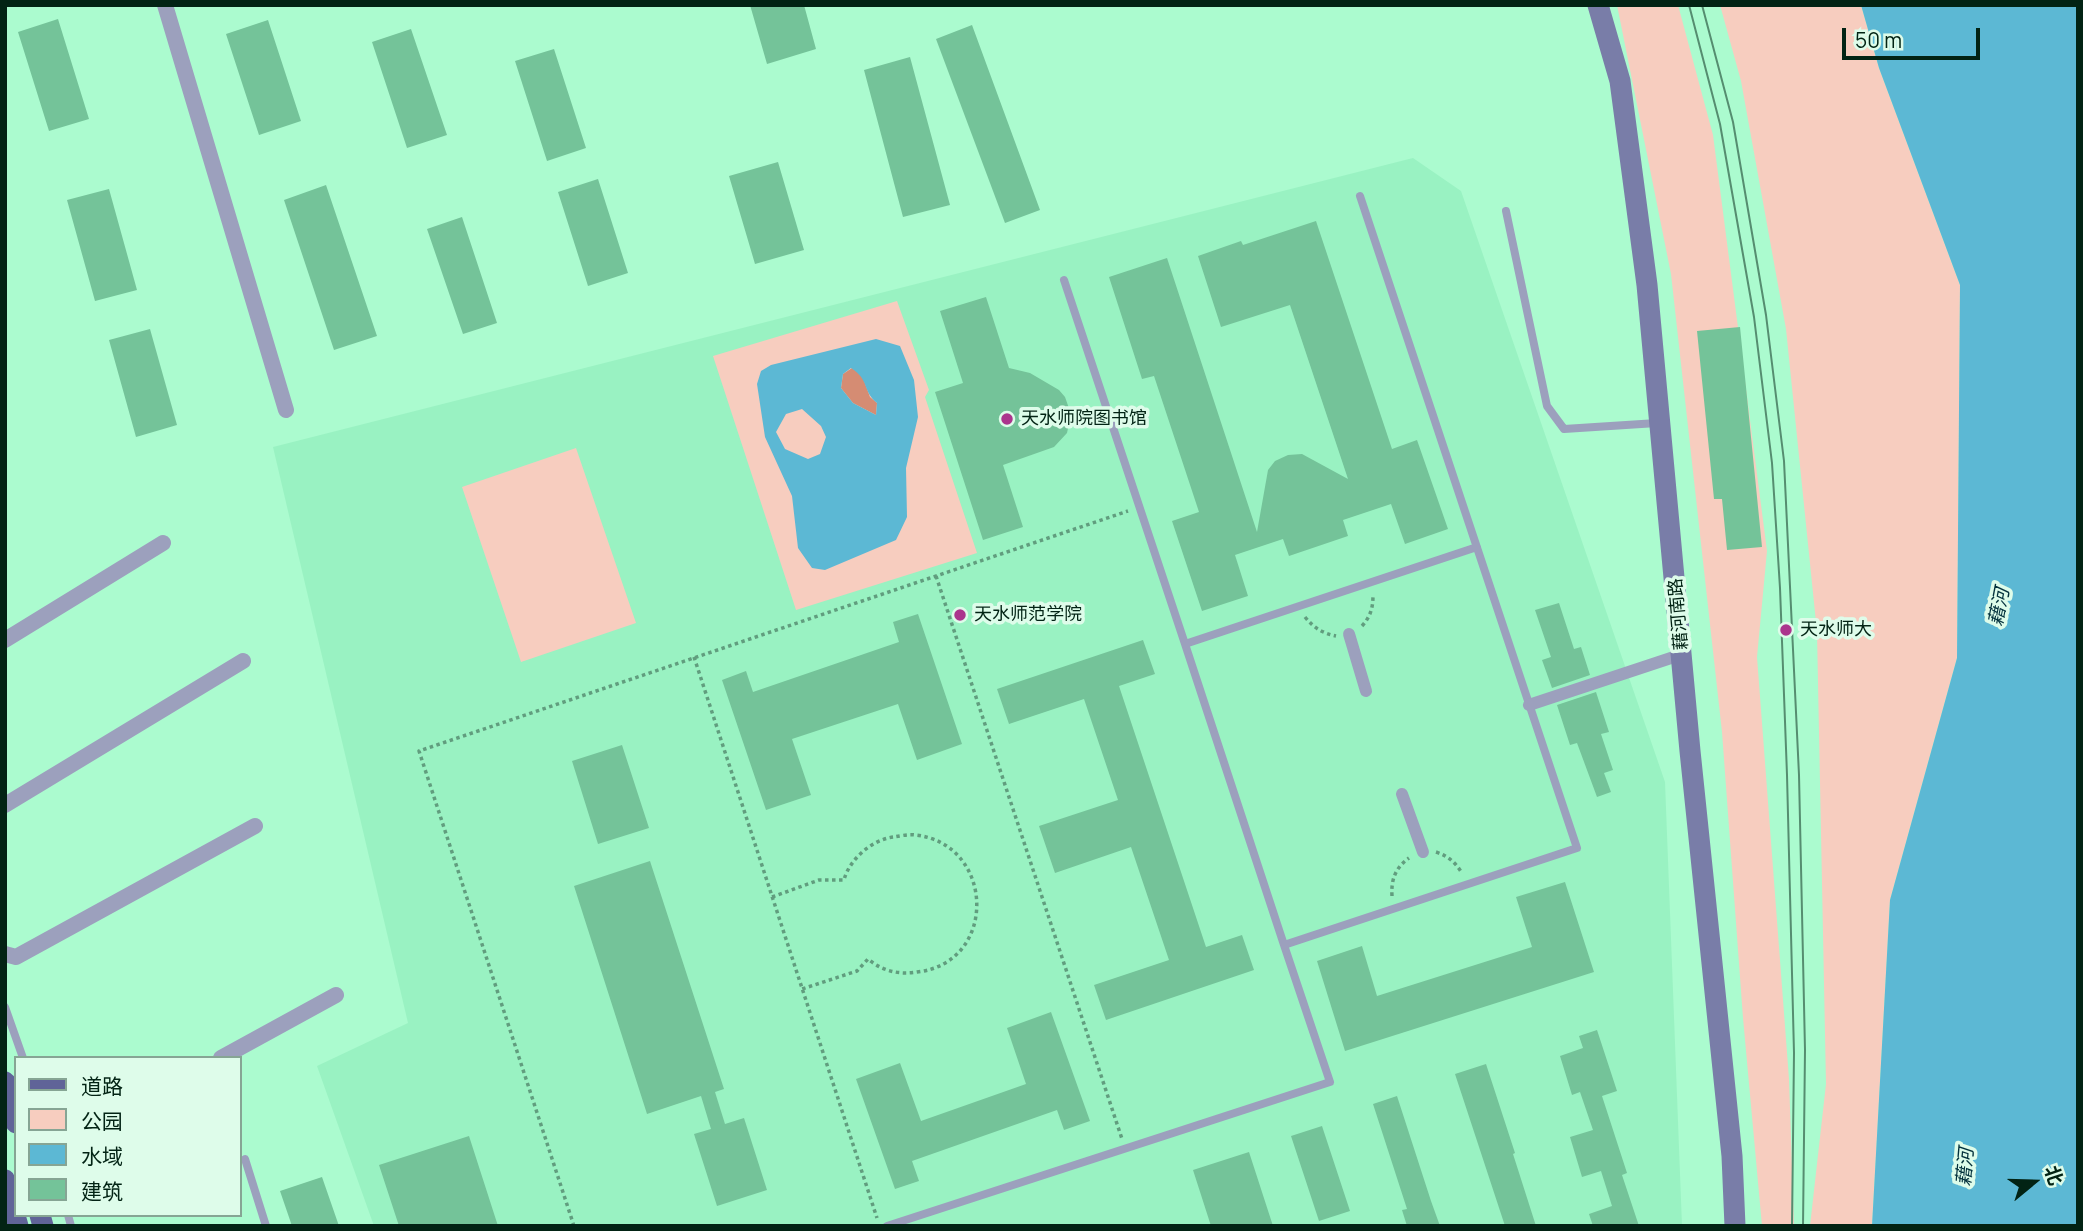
<!DOCTYPE html>
<html>
<head>
<meta charset="utf-8">
<style>
	body { margin:0 }
	#map { position:relative; width:2083px; height:1231px; overflow:hidden; background:#abfbcf; font-family:Manrope,"Noto Sans SC",sans-serif }
	canvas { display:block }
	.frame { position:absolute; inset:0; border:7px solid #022314; pointer-events:none }
	.legend { position:absolute; left:14px; top:1056px; width:228px; height:161px; box-sizing:border-box; background:#defcea; border:2px solid #86a594; margin:0; padding:9px 12px; list-style:none; font-size:21px; color:#022314 }
	.legend li { display:flex; align-items:center; gap:14px; height:35px }
	.legend b { width:35px; border:2px solid #86a594 }
	.north { position:absolute; left:1999px; top:1147px; width:70px; height:70px; -webkit-text-stroke:5px #defcea; paint-order:stroke; rotate:71deg; font-size:19px; font-weight:700; line-height:28px; text-align:center; color:#022314 }
	.north::after { content:''; display:block; margin:auto; width:24px; height:32px; background:#022314; clip-path:polygon(50% 0,100% 100%,50% 72%,0 100%) }
	.scale { position:absolute; left:1842px; top:28px; width:138px; height:32px; box-sizing:border-box; border:4px solid #022314; border-top:0; padding-left:9px; font-size:21px; line-height:24px; white-space:nowrap; color:#022314; -webkit-text-stroke:5px #defcea; paint-order:stroke }
</style>
</head>
<body>
<div id="map">
<canvas width="2083" height="1231"></canvas>
<div class="frame"></div>
<ul class="legend">
<li><b style="height:9px;background:#606498"></b>道路</li>
<li><b style="height:19px;background:#f7cdbf"></b>公园</li>
<li><b style="height:19px;background:#5cb8d4"></b>水域</li>
<li><b style="height:19px;background:#74c399"></b>建筑</li>
</ul>
<div class="north">北</div>
<div class="scale">50 m</div>
</div>
<script>
const ctx = document.querySelector('canvas').getContext('2d');
ctx.lineJoin = 'round';
function fill(path, color) {
  ctx.fillStyle = color;
  ctx.fill(path, 'evenodd');
}
function strokePath(path, color, width, dash) {
  ctx.strokeStyle = color;
  ctx.lineWidth = width;
  ctx.lineCap = dash ? 'butt' : 'round';
  ctx.setLineDash(dash || []);
  ctx.stroke(path);
}
function write(font, color, halo, rows, align = 'center') {
  ctx.font = font + ' Manrope,"Noto Sans SC",sans-serif';
  ctx.lineWidth = 7;
  ctx.setLineDash([]);
  ctx.textBaseline = 'middle';
  ctx.strokeStyle = halo;
  ctx.fillStyle = color;
  for (const [text, x, y, turn = 0] of rows) {
    ctx.save();
    ctx.translate(x, y);
    ctx.rotate((+turn || 0) * Math.PI / 180);
    ctx.textAlign = isNaN(turn) ? turn : align;
    if (halo) ctx.strokeText(text, 0, 0);
    ctx.fillText(text, 0, 0);
    ctx.restore();
  }
}
const built = new Path2D(`
	M1413,158L1461,191L1665,782L1682,1226H374L317,1066L408,1023L273,447Z`);
const green = new Path2D(`
	M1617,5H1678L1713,135L1767,551L1757,657L1789,1079L1794,1226H1762L1743,1018L1722,732L1671,274Z
	M1720,5H1861L1879,68L1960,285L1957,658L1890,900L1872,1226H1810L1826,1084L1817,632L1786,329L1741,81Z
	M897,301L929,390L925,397L977,553L796,610L713,356Z
	M576,448L636,623L521,662L462,487Z`);
const forest = new Path2D(`
	M852,368L862,375L870,397L877,403L876,415L853,403L841,388L843,374Z`);
const water = new Path2D(`
	M1861,5H2078V1226H1872L1890,900L1957,658L1960,285L1879,68Z
	M876,339L900,346L914,380L918,417L906,468L907,517L896,540L825,570L812,568L798,548L792,496L765,437L757,384L761,371L771,365ZM851,368C870,380 862,391 877,403L876,415L853,403L841,388L843,374ZM802,409L821,426L826,437L820,454L808,459L785,449L776,432L786,414Z`);
const building = new Path2D(`
	M750,5H804L816,49L767,64Z
	M58,19L89,119L49,131L18,32Z
	M268,20L301,121L259,135L226,34Z
	M972,25L1040,210L1005,223L936,39Z
	M411,29L447,135L407,148L372,42Z
	M554,49L586,148L547,161L515,61Z
	M910,57L950,205L903,217L864,70Z
	M778,162L804,250L755,264L729,176Z
	M598,179L628,273L588,286L558,192Z
	M326,185L377,336L334,350L284,200Z
	M109,189L137,290L95,301L67,200Z
	M462,217L497,323L463,334L427,229Z
	M1316,221L1392,449L1417,440L1448,529L1405,544L1391,504L1343,520L1348,536L1289,556L1283,539L1235,555L1248,596L1202,611L1172,521L1199,512L1154,376L1142,379L1109,277L1167,258L1257,532L1268,470L1275,461L1288,455L1302,454L1348,479L1290,305L1221,327L1198,256L1241,241L1243,245Z
	M986,297L1009,368L1030,373L1059,390L1065,397L1071,414L1067,433L1054,447L1003,465L1023,527L983,540L935,392L963,383L940,311Z
	M1740,327L1762,547L1727,550L1722,499H1714L1697,331Z
	M150,329L177,425L136,437L109,340Z
	M1559,603L1574,649L1581,647L1590,675L1552,688L1542,660L1551,657L1535,610Z
	M918,614L962,744L917,760L898,704L792,739L811,795L766,810L722,680L746,671L753,692L899,642L893,622Z
	M1143,640L1155,674L1119,686L1206,947L1242,935L1254,970L1106,1020L1094,985L1169,960L1131,847L1055,873L1039,826L1118,800L1084,699L1009,724L997,689Z
	M1596,692L1609,732L1601,734L1613,770L1604,773L1611,792L1597,797L1577,743L1570,745L1557,705Z
	M622,745L649,828L598,844L572,761Z
	M650,861L724,1089L715,1092L725,1124L744,1118L767,1190L717,1206L694,1134L711,1129L701,1096L647,1114L574,886Z
	M1565,882L1594,972L1345,1051L1317,961L1362,946L1377,996L1532,947L1516,897Z
	M1051,1012L1090,1121L1064,1130L1057,1110L912,1161L919,1181L895,1189L856,1079L900,1063L921,1121L1026,1084L1007,1028Z
	M1597,1030L1617,1091L1602,1096L1627,1173L1622,1175L1639,1226H1593L1589,1214L1612,1206L1601,1171L1582,1177L1570,1137L1593,1130L1580,1092L1572,1095L1560,1056L1583,1048L1579,1036Z
	M1486,1064L1515,1153L1513,1154L1536,1226H1505L1455,1074Z
	M1397,1096L1431,1201L1440,1226H1407L1402,1210L1407,1209L1373,1104Z
	M1322,1126L1350,1211L1319,1221L1291,1136Z
	M469,1136L498,1226H399L379,1165Z
	M1249,1152L1273,1226H1211L1193,1170Z
	M322,1177L339,1226H292L280,1191Z`);
const path = new Path2D(`
	M936,576L1122,1139
	M1305,617C1314,628 1322,633 1336,636
	M1362,626C1371,616 1373,607 1373,595
	M694,657L877,1218
	M1436,852C1448,856 1455,862 1462,873
	M1392,896C1391,880 1395,868 1409,858
	M772,897L819,880H844C849,860 872,839 894,837C900,836 908,834 915,835C995,843 999,963 917,972C899,975 882,971 868,959L857,971L802,989
	M574,1226L419,751L1128,511`);
const service = new Path2D(`
	M1360,196C1433,413 1504,631 1577,848L1284,945L1185,644L1477,547
	M1506,211L1547,406L1564,429L1657,423
	M1064,280L1185,644
	M5,1007L23,1058
	M245,1159L266,1226
	M68,1215L71,1226
	M887,1226L1330,1082L1284,945`);
const pedestrian = new Path2D(`
	M1349,634L1366,691
	M1529,705L1683,654
	M1402,794L1423,852`);
const minor = new Path2D(`
	M165,5L286,410
	M5,640L163,543
	M5,805L243,661
	M5,954L16,957L255,826
	M221,1058L336,995`);
const secondary = new Path2D(`
	M1598,5L1620,81L1647,285L1690,751L1732,1156L1735,1226`);
const primary = new Path2D(`
	M5,1082L16,1123
	M5,1180L18,1226
	M40,1215L43,1226`);
const tram = new Path2D(`
	M1689,5L1720,124L1754,317L1772,463L1780,588L1787,775L1794,1053L1792,1226
	M1702,5L1733,122L1766,315L1784,461L1799,775L1805,1050L1803,1226`);
const markers = [
	[1007,419,7,"#ab358d"],
	[960,615,7,"#ab358d"],
	[1786,630,7,"#ab358d"]
];
const poiNames = [
	["天水师院图书馆",1021,419],
	["天水师范学院",974,615],
	["天水师大",1800,630]
];
const streetNames = [
	["藉河南路",1679,614,-95]
];
const waterNames = [
	["藉河",2000,607,-79],
	["藉河",1966,1167,-85]
];
fill(built, '#99f2c2');
fill(green, '#f7cdbf');
fill(forest, '#d58c73');
fill(water, '#5cb8d4');
fill(building, '#74c399');
strokePath(path, '#619d7e', 3.5, [3.5, 3.5]);
strokePath(service, '#9ca0bd', 8);
strokePath(pedestrian, '#9ca0bd', 12);
strokePath(minor, '#9ca0bd', 16);
strokePath(secondary, '#797da8', 21);
strokePath(primary, '#606498', 21);
strokePath(tram, '#558d70', 2);
for (const [x, y, r, color] of markers) {
  const dot = new Path2D();
  dot.arc(x, y, r, 0, 2 * Math.PI);
  ctx.fillStyle = color;
  ctx.fill(dot);
  strokePath(dot, '#defcea', 2.5);
}
write('18px', '#022314', '#defcea', poiNames, 'left');
write('18px', '#022314', '#defcea', streetNames);
write('italic 19px', '#03313c', '#defcea', waterNames);
</script>
</body>
</html>
